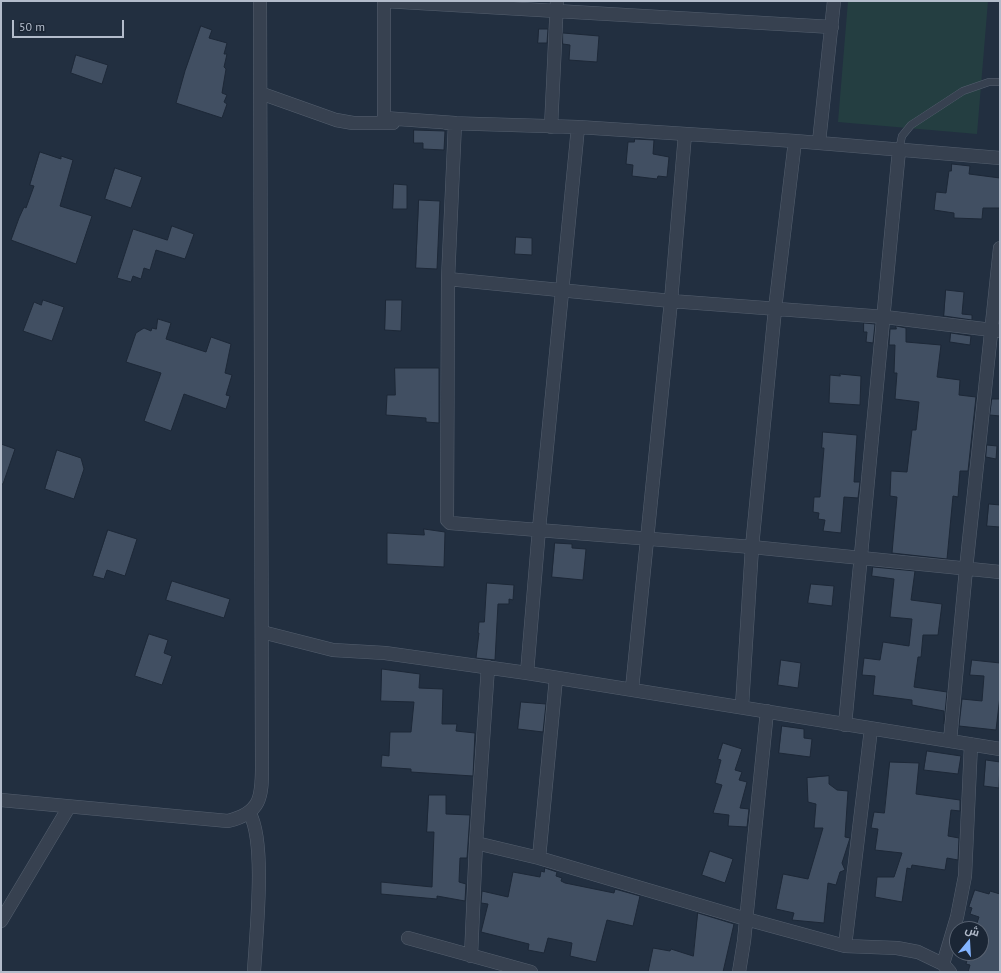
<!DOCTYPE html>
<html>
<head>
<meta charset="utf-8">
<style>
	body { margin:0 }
	#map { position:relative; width:1001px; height:973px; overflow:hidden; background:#222f40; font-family:"PT Sans",Cairo,sans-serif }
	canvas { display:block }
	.frame { position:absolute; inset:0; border:2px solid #b3bccb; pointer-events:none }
	.north { position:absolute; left:949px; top:921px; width:40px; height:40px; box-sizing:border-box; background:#1b2635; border:1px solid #586271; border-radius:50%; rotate:18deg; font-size:11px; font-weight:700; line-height:16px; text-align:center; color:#b3bccb }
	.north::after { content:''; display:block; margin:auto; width:14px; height:18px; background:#83b4ff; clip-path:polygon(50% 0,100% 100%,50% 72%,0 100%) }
	.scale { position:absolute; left:12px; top:20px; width:112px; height:18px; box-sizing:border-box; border:2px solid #b3bccb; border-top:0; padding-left:5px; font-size:12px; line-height:14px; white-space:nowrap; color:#b3bccb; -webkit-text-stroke:3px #1b2635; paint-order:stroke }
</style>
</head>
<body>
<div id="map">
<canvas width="1001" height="973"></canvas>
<div class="frame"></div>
<div class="north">ش</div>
<div class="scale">50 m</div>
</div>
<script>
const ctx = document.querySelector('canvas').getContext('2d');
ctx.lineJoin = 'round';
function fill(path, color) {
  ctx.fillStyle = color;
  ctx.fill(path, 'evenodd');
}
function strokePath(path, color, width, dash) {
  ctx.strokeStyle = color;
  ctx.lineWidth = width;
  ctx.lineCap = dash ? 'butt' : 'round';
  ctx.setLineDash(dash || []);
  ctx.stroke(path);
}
const green = new Path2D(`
	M848,1H988L977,134L838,122Z`);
const building = new Path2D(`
	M201,26L212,30L209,38L227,43L224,54H227L224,67L226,69L222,93L227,95L224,102L227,104L222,118L176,103L185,71Z
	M539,29H548L547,43H538Z
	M563,33L599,36L597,62L569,60L570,45L563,44Z
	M76,55L108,65L102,84L71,73Z
	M414,130L445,131L444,150L423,149V143H414Z
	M635,139L654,140L653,154L669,157L667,177L658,176L657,179L632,176L633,165L626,164L628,142H634Z
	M40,152L61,159V156L73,160L60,206L92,216L76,264L11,240L19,218L24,207L26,208L34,186L30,185Z
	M952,164L970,166L969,174L1000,178V208H983L982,219L954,218V213L934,210L936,192L946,193L949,171H951Z
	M115,168L142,177L131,208L105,199Z
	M394,184L407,185V209H393Z
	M419,200L440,201L437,269L416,268Z
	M172,226L194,234L185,259L156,250L150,270L144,268L141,279L133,276L131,282L117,278L133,229L167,240Z
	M516,237L532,238V255L515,254Z
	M946,290L964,292L962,314L972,315V320L944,316Z
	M43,300L64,307L52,341L23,331L34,302L41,305Z
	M386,300H402L401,331L385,330Z
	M158,319L171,323L166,339L206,352L211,337L231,344L225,373L232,375L226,395L230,396L226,409L184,394L171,431L144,421L161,373L126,362L136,333L144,328L151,331L152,328L156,329Z
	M864,323L875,324L873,343L866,342L867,332H864Z
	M896,326L906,328V342L941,345L937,377L960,380L959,395L976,397L968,471H960L958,497L953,496L947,559L892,553L897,497L890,496L891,471L907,472L912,430H916L919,402L895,399L897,373H894L895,345H889L890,329H896Z
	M951,333L971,336L970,345L950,342Z
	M395,368H439V423L426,422V418L386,415L387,395H395Z
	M840,374L861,376L860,405L829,403L830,375L840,376Z
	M992,399H1000V416L990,415Z
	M823,432L857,435L854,482H860L858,498L844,497L841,533L823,531L825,520L818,519L819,513L813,512L814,497H820L824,448H822Z
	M1,444L15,449L3,484H1Z
	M987,445L997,446L996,459L986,457Z
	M57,450L81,458L84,469L74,499L45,489Z
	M989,504L1000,505V527L987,526Z
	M424,529L445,532L444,567L387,564V533L424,535Z
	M108,530L137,539L125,576L107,570L104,579L93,576Z
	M555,543L572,544V548L586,549L583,580L552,577Z
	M873,567L915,571L911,600L942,604L938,635H923L921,657H918L914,687L947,692L944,724V711L912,705V700L873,695L875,676L862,675L864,658L880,660L883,642L909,646L912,619L890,617L894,579L872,576Z
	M172,581L230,599L224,618L166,600Z
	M487,583L514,585L513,600L509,599V604H498L495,660L476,658L479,633H478L479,622H484Z
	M811,584L834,586L832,606L808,603Z
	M149,634L168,640L164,653L172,656L162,685L135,676Z
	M781,660L801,663L798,688L778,685Z
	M972,660L1000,663V696L996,730L959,726L962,699L982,701L984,676L970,675Z
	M382,669L420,674L419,688L443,689L442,724H457L456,731L475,733L473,776L411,772V769L381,767L382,755L389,756L390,732H411L414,702L381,701Z
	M521,702L546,704L543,732L518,729Z
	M782,726L804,729V738L812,739L810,757L779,753Z
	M723,743L742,749L735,770L742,772L739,780L747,782L740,808L749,809L747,827L728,826L729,815L713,813L722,785L715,783L721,760L718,759Z
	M927,751L961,756L958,774L924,770Z
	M986,760L1000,762L999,788L984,786Z
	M890,762L919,763L916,794L960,800V811L951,810L948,836L959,838L958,860L947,858L945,870L912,865L911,869L907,868L902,902L875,897L877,877H894L902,853L875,850L878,829L871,828L874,812L884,813Z
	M829,776V784L837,790L848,791L845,837L850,838L842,863L845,870L840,872L836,885L828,883L824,923L792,920L794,913L776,909L783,874L808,879L823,828H814L816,804L808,802L807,778Z
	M429,795H446V814L470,815L467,858H460L459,882L466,884L465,901L437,896V899L381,894V882L432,887L434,832H427Z
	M710,851L733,859L725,883L702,875Z
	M545,868L557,872L556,876L562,878L561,881L565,883L614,893L615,889L640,896L633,926L607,920L596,962L570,956L572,943L548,938L544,953L528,950L529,944L481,932L488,904L481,903L482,891L508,897L513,872L540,877L541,871L544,872Z
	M975,890L989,894L990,891L1000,894V972H968L970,965L966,964L969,953H981V929H975L979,917L970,914L972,908L969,907Z
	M698,913L734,924L723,972H648L653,948L670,951L671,949L693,956Z`);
const lane = new Path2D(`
	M899,150L902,136L911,125L963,91L989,82H1000`);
const street = new Path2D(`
	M832,27L384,1V118L455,123L448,279L447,520L450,523L752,547L1000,572
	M260,93L336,120L353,123H393
	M446,123L578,127L795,141L1000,158
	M551,127L557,1
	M819,142L834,1
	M448,279L671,301L885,317L1000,331
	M262,632L333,650L385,653L527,673L1000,749
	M527,673L539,529L578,127
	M632,689L671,301L685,134
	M742,706L752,547L775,309L795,141
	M845,725L899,150
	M950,741L966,569L1000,248
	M1,800L228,821C261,813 262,797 262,767L260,1
	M250,814C266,844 256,934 254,972
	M476,843L539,858L746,919L845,946L897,948L918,952L943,964L950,972
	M539,858L556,678
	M1,921L69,807
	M408,938L531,972
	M845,946L871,729
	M471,956L476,843L488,667
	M943,964L957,917L965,876L971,744
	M739,972L744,941L767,711`);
fill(green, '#243e41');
fill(building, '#414f62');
strokePath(building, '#1d2837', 1);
strokePath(lane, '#545f6e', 8);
strokePath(street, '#545f6e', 14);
strokePath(lane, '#374150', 7);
strokePath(street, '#374150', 13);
</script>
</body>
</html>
